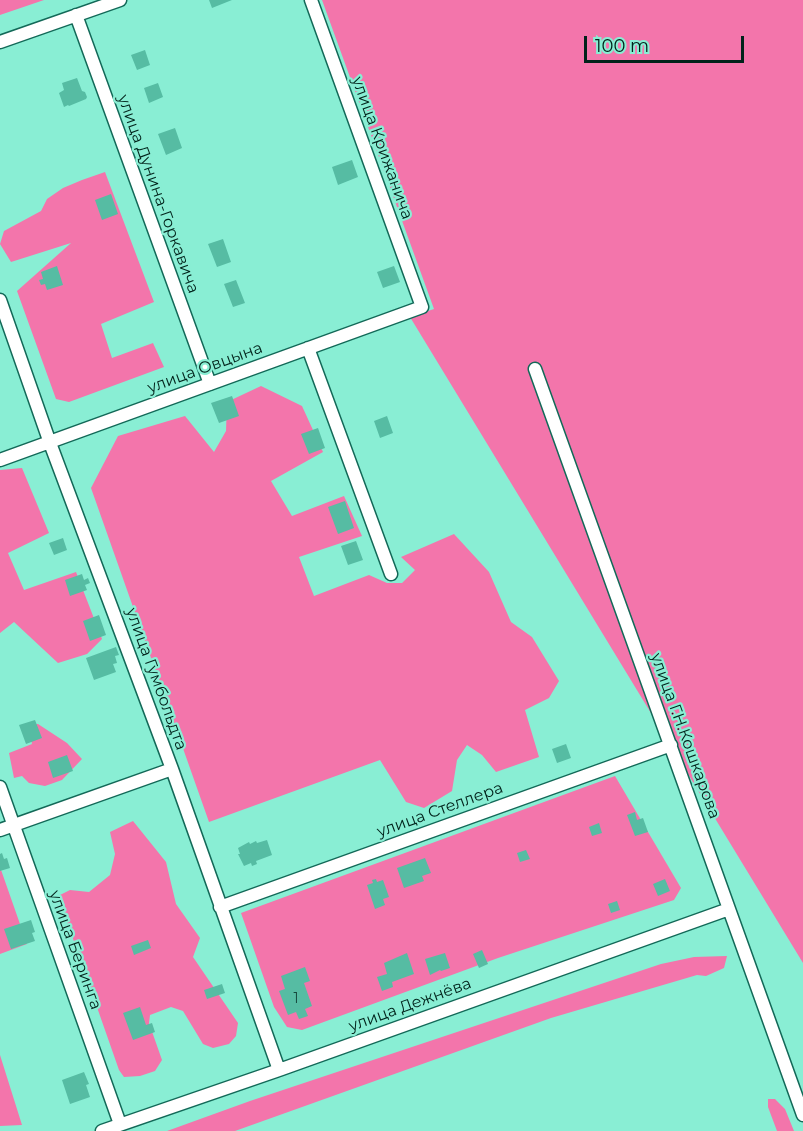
<!DOCTYPE html>
<html>
<head>
<meta charset="utf-8">
<style>
	body { margin:0 }
	#map { position:relative; width:803px; height:1131px; overflow:hidden; background:#89eed4; font-family:Montserrat,sans-serif }
	canvas { display:block }
	.scale { position:absolute; left:584px; top:36px; width:160px; height:27px; box-sizing:border-box; border:3px solid #01221a; border-top:0; padding-left:8px; font-size:18px; line-height:21px; white-space:nowrap; color:#01221a; -webkit-text-stroke:4px #89eed4; paint-order:stroke }
</style>
</head>
<body>
<div id="map">
<canvas width="803" height="1131"></canvas>
<div class="scale">100 m</div>
</div>
<script>
const ctx = document.querySelector('canvas').getContext('2d');
ctx.lineJoin = 'round';
function fill(path, color) {
  ctx.fillStyle = color;
  ctx.fill(path, 'evenodd');
}
function strokePath(path, color, width, dash) {
  ctx.strokeStyle = color;
  ctx.lineWidth = width;
  ctx.lineCap = dash ? 'butt' : 'round';
  ctx.setLineDash(dash || []);
  ctx.stroke(path);
}
function write(font, color, halo, rows, align = 'center') {
  ctx.font = font + ' Montserrat,sans-serif';
  ctx.lineWidth = 4.5;
  ctx.setLineDash([]);
  ctx.textBaseline = 'middle';
  ctx.strokeStyle = halo;
  ctx.fillStyle = color;
  for (const [text, x, y, turn = 0] of rows) {
    ctx.save();
    ctx.translate(x, y);
    ctx.rotate((+turn || 0) * Math.PI / 180);
    ctx.textAlign = isNaN(turn) ? turn : align;
    if (halo) ctx.strokeText(text, 0, 0);
    ctx.fillText(text, 0, 0);
    ctx.restore();
  }
}
const forest = new Path2D(`
	M0,0H44L0,15Z
	M322,0H803V963L410,317L434,309Z
	M105,172L154,302L101,324L112,358L153,343L164,367L69,402L56,399L17,291L71,243L11,262L0,244L4,231L41,211L47,199L63,188L82,180Z
	M261,386L302,406L323,452L271,481L292,516L344,496L362,536L299,557L314,596L369,575L387,583H402L415,570L401,557L454,534L489,572L511,622L532,637L559,681L549,698L525,710L539,757L496,772L482,755L467,745L457,760L452,791L424,808L406,802L380,760L209,822L91,488L118,436L185,416L214,452L226,431L227,402Z
	M22,468L49,533L8,553L24,590L76,572L102,639L87,654L58,663L14,622L0,633V470Z
	M28,724H38L67,743L82,759L62,780L45,786L29,783L22,776L14,778L9,753L32,744Z
	M615,776L681,888L674,900L498,958L302,1030L287,1027L274,1007L241,913Z
	M133,821L166,862L176,904L200,938L193,957L238,1023L236,1036L229,1044L213,1048L203,1044L183,1011L171,1007L150,1015L149,1023L162,1060L155,1071L140,1076L124,1077L119,1070L58,896L70,890L89,892L110,875L115,854L110,832Z
	M0,867L27,944L0,954Z
	M727,956L724,968L706,976L697,975L551,1018L235,1131H167L250,1101L661,964L694,957Z
	M0,1055L22,1125L0,1126Z
	M768,1099H775L785,1109L794,1131H777L768,1107Z`);
const building = new Path2D(`
	M209,0H232L212,8Z
	M145,50L150,65L137,70L131,55Z
	M77,78L82,91L85,92L87,97L86,99L69,106L68,105L64,107L59,93L64,90L62,83Z
	M158,83L163,97L149,103L144,88Z
	M175,128L182,148L166,155L158,134Z
	M352,160L358,177L338,185L332,167Z
	M111,194L118,214L102,220L95,200Z
	M223,239L231,262L217,267L208,244Z
	M57,266L63,285L47,290L45,284L41,285L39,280L43,279L41,272Z
	M394,266L400,282L383,288L377,272Z
	M236,280L245,303L233,307L224,284Z
	M232,396L239,416L219,423L211,403Z
	M387,416L393,433L380,438L374,421Z
	M318,428L325,448L309,454L301,434Z
	M345,501L354,528L338,534L328,507Z
	M63,538L67,550L54,555L49,543Z
	M356,541L363,560L348,565L341,546Z
	M82,574L84,580L88,578L90,583L85,585L87,590L70,596L65,580Z
	M99,615L106,635L90,641L83,621Z
	M116,647L119,655L115,656L117,663L113,664L116,672L94,680L86,658Z
	M35,720L42,738L26,744L19,725Z
	M566,744L571,758L557,763L552,749Z
	M67,755L73,771L53,778L48,762Z
	M635,812L637,820L643,818L648,832L635,836L627,815Z
	M599,823L602,833L592,836L589,827Z
	M267,840L272,855L256,861L257,864L252,866L251,863L244,866L238,854H240L238,848L249,842L250,844L256,841L257,843Z
	M526,850L530,859L520,862L517,853Z
	M2,853L4,859L7,858L10,868L0,871V854Z
	M425,858L431,873L422,876L424,881L404,888L397,868Z
	M376,879L377,882L383,880L389,897L383,899L385,905L375,909L367,885L373,883L372,880Z
	M665,879L670,891L658,896L653,884Z
	M617,901L620,910L611,913L608,904Z
	M31,920L35,932L32,933L35,941L11,949L4,929Z
	M148,940L151,948L134,955L131,946Z
	M482,950L488,964L479,968L473,954Z
	M407,953L414,974L392,982L393,987L382,991L377,977L387,974L384,963Z
	M445,953L450,968L441,971L440,970L430,975L425,959Z
	M305,967L310,981L304,983L312,1006L305,1009L308,1016L299,1019L296,1012L288,1015L279,991L285,989L281,976Z
	M222,984L225,993L207,999L204,990Z
	M140,1007L146,1025L152,1023L155,1032L133,1040L123,1013Z
	M84,1072L89,1084L86,1085L90,1097L70,1104L62,1080Z`);
const minor = new Path2D(`
	M76,15L210,384
	M0,42L120,0
	M0,300L50,443L172,769L279,1070
	M308,348L391,574
	M535,369L803,1115
	M0,460L422,307L311,0
	M0,787L120,1124
	M0,830L172,769
	M220,907L671,745
	M102,1131L279,1070L729,909`);
const numberNames = [
	["1",296,999]
];
const streetNames = [
	["улица Крижанича",382,148,70],
	["улица Дунина-Горкавича",158,194,70],
	["улица Овцына",205,368,-20],
	["улица Гумбольдта",156,679,70],
	["улица Г.Н.Кошкарова",685,736,70],
	["улица Стеллера",440,810,-20],
	["улица Беринга",75,950,70],
	["улица Дежнёва",410,1005,-20]
];
fill(forest, '#f375ab');
fill(building, '#56bca3');
strokePath(minor, '#136958', 15);
strokePath(minor, '#fff', 12);
write('14px', '#16483c', null, numberNames);
write('16px', '#01221a', '#89eed4', streetNames);
</script>
</body>
</html>
